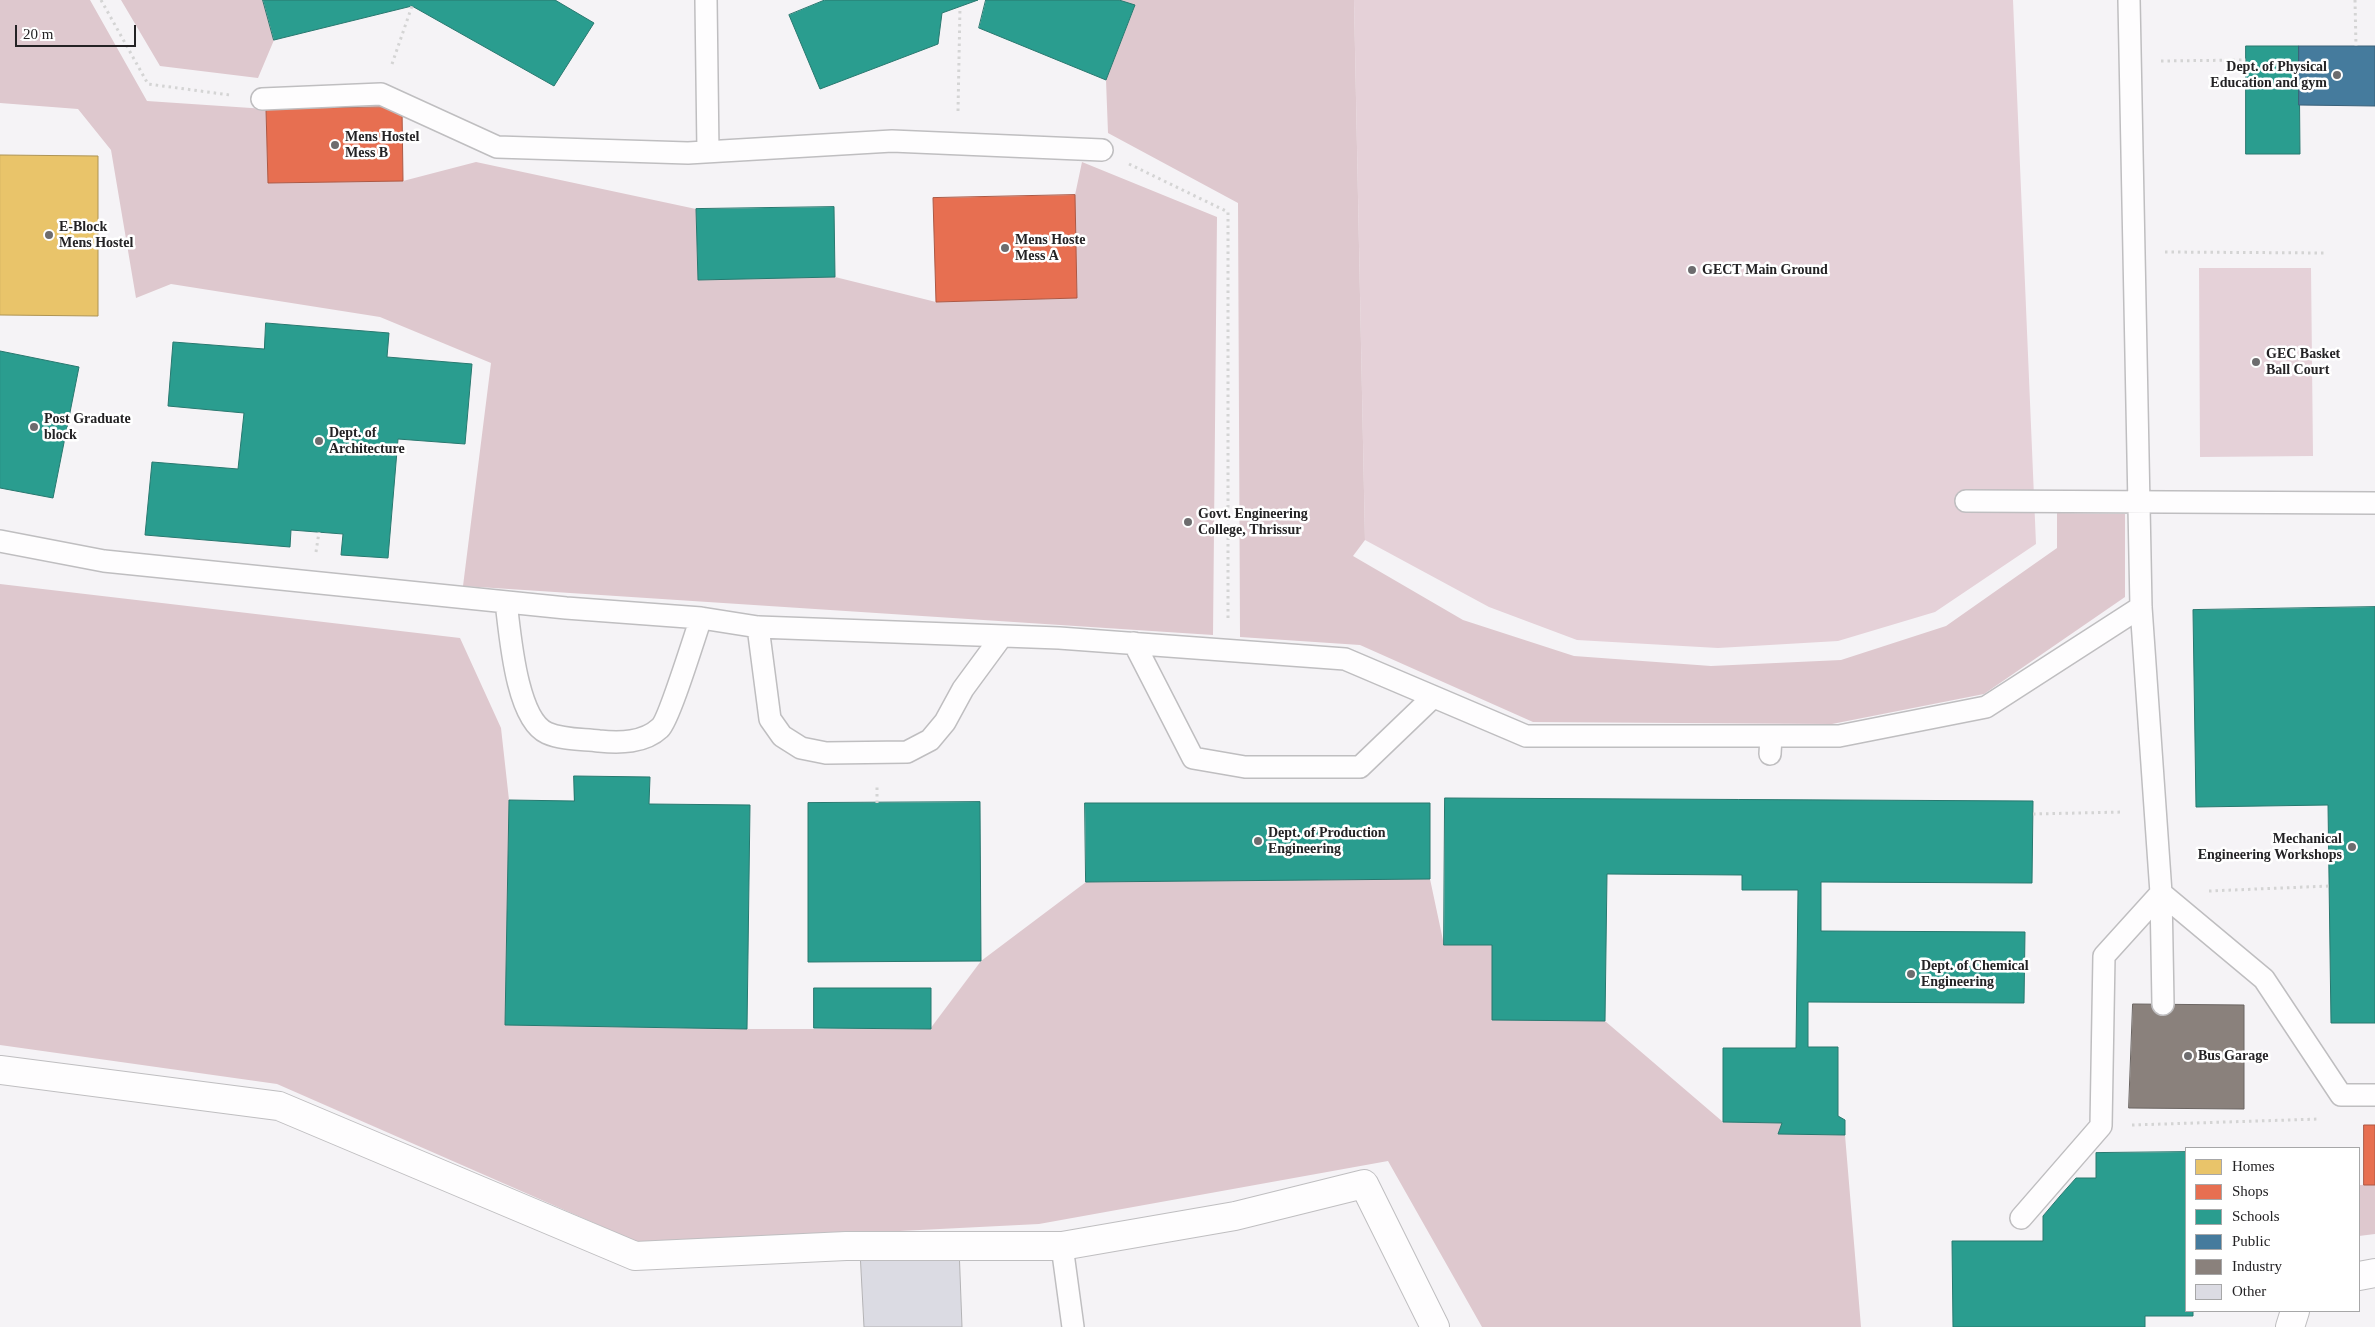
<!DOCTYPE html>
<html>
<head>
<meta charset="utf-8">
<style>
	body { margin:0 }
	#map { position:relative; width:2375px; height:1327px; overflow:hidden; background:#f5f3f6; font-family:"Times New Roman",serif }
	canvas { display:block }
	.legend { position:absolute; left:2185px; top:1147px; width:175px; height:165px; box-sizing:border-box; background:#fff; border:1px solid #a7a7a8; margin:0; padding:6px 9px; list-style:none; font-size:15px; color:#242325 }
	.legend li { display:flex; align-items:center; gap:10px; height:25px }
	.legend b { width:25px; border:1px solid #a7a7a8 }
	.scale { position:absolute; left:15px; top:25px; width:121px; height:22px; box-sizing:border-box; border:2px solid #242325; border-top:0; padding-left:6px; font-size:15px; line-height:18px; white-space:nowrap; color:#242325; -webkit-text-stroke:4px #fff; paint-order:stroke }
</style>
</head>
<body>
<div id="map">
<canvas width="2375" height="1327"></canvas>
<ul class="legend">
<li><b style="height:14px;background:#e9c46a"></b>Homes</li>
<li><b style="height:14px;background:#e76f51"></b>Shops</li>
<li><b style="height:14px;background:#2a9d8f"></b>Schools</li>
<li><b style="height:14px;background:#457b9d"></b>Public</li>
<li><b style="height:14px;background:#8a817c"></b>Industry</li>
<li><b style="height:14px;background:#dbdbe3"></b>Other</li>
</ul>
<div class="scale">20 m</div>
</div>
<script>
const ctx = document.querySelector('canvas').getContext('2d');
ctx.lineJoin = 'round';
function fill(path, color) {
  ctx.fillStyle = color;
  ctx.fill(path, 'evenodd');
}
function strokePath(path, color, width, dash) {
  ctx.strokeStyle = color;
  ctx.lineWidth = width;
  ctx.lineCap = dash ? 'butt' : 'round';
  ctx.setLineDash(dash || []);
  ctx.stroke(path);
}
function write(font, color, halo, rows, align = 'center') {
  ctx.font = font + ' "Times New Roman",serif';
  ctx.lineWidth = 5;
  ctx.setLineDash([]);
  ctx.textBaseline = 'middle';
  ctx.strokeStyle = halo;
  ctx.fillStyle = color;
  for (const [text, x, y, turn = 0] of rows) {
    ctx.save();
    ctx.translate(x, y);
    ctx.rotate((+turn || 0) * Math.PI / 180);
    ctx.textAlign = isNaN(turn) ? turn : align;
    if (halo) ctx.strokeText(text, 0, 0);
    ctx.fillText(text, 0, 0);
    ctx.restore();
  }
}
const green = new Path2D(`
	M1354,0H2013L2036,544L1935,612L1838,641L1718,648L1577,640L1489,607L1365,540Z
	M2199,268H2311L2313,456L2200,457Z`);
const forest = new Path2D(`
	M0,0H90L147,101L266,109L268,183L403,181L476,162L696,209L698,280L835,277L936,302L1077,298L1075,195L1082,162L1217,217L1213,635L463,586L491,363L380,317L171,284L136,298L111,150L78,109L0,103Z
	M121,0H263L274,40L258,78L160,66Z
	M1119,0H1354L1365,540L1353,556L1463,620L1574,656L1711,666L1841,660L1946,626L2057,548V513L2125,514V597L1984,694L1832,724L1533,722L1360,645L1240,637L1238,203L1108,133L1106,80L1135,6Z
	M0,584L460,638L501,728L509,800L505,1025L747,1029H930L981,961L1086,882L1430,879L1444,945H1492V1020L1605,1021L1723,1122L1782,1123L1778,1134L1845,1135L1861,1327H1482L1388,1161L1039,1224L642,1244L277,1084L0,1045Z
	M2359,1185H2375V1234L2359,1236Z`);
const homes = new Path2D(`
	M0,155L98,156V316L0,315Z`);
const shops = new Path2D(`
	M402,107L403,181L268,183L266,109Z
	M1075,195L1077,298L936,302L933,198Z
	M2364,1125H2375V1185H2364Z`);
const schools = new Path2D(`
	M263,0H555L594,23L554,86L412,6L274,40Z
	M825,0H978L942,13L938,44L820,89L789,15Z
	M986,0H1119L1135,5L1106,80L979,28Z
	M2246,46H2299L2300,154H2246Z
	M834,207L835,277L698,280L696,209Z
	M266,323L389,333L387,357L472,364L465,444L398,439L388,558L341,555L343,534L291,530L290,547L145,535L152,462L238,469L244,413L168,406L173,342L264,349Z
	M0,351L79,367L53,498L0,488Z
	M2375,607V1023H2331L2328,805L2196,807L2193,610Z
	M574,776L650,777L649,804L750,805L747,1029L505,1025L509,800L574,801Z
	M1445,798L2033,801L2032,883L1821,882V931L2025,932L2024,1003L1808,1002V1047H1838V1116L1845,1120V1135L1778,1134L1782,1123L1723,1122V1048H1796L1798,890H1742V875L1607,874L1605,1021L1492,1020V945H1444Z
	M980,802L981,961L808,962V803Z
	M1085,803H1430V879L1086,882Z
	M814,988H931V1029L814,1028Z
	M2186,1152V1311H2193V1316H2145V1327H1953L1952,1241H2043V1216L2060,1196L2076,1178H2096V1153Z`);
const public = new Path2D(`
	M2299,46H2375V106L2299,105Z`);
const industry = new Path2D(`
	M2133,1004L2244,1005V1109L2129,1108Z`);
const building = new Path2D(`
	M959,1247L962,1327H864L860,1251Z`);
const path = new Path2D(`
	M101,0L148,84L230,95
	M2355,0L2356,46
	M2161,61L2246,60
	M392,64L412,6
	M958,111L960,7
	M1129,164L1228,212V618
	M2165,252L2326,253
	M316,552L319,532
	M877,803V785
	M2033,814L2124,812
	M2209,891L2329,886
	M2132,1125L2320,1119`);
const service = new Path2D(`
	M706,0L708,152
	M262,99L381,94L497,147L688,153L892,141L1102,150
	M1966,501L2375,503
	M0,541L104,561L566,608L701,618L758,627L1059,638L1345,659L1526,736H1839L1986,707L2141,607
	M506,602C510,633 516,719 547,733C563,740 582,739 599,741C620,743 644,743 660,728C669,720 695,635 701,618
	M758,627L770,719L782,736L801,748L826,753L907,752L930,740L945,722L963,689L1002,636
	M1134,643L1193,758L1245,767H1360L1433,697
	M1770,754L1771,736
	M2161,893L2264,979L2341,1095H2375
	M2161,893L2163,1004
	M2021,1218L2101,1126L2104,956L2161,893L2141,607L2129,0
	M1062,1246L1073,1327`);
const minor = new Path2D(`
	M0,1070L279,1106L635,1256L846,1246H1062L1235,1216L1364,1184L1435,1327
	M2359,1276L2375,1273
	M2290,1327L2295,1311`);
const markers = [
	[2337,75,5,"#6d6c6e"],
	[335,145,5,"#6d6c6e"],
	[49,235,5,"#6d6c6e"],
	[1005,248,5,"#6d6c6e"],
	[1692,270,5,"#6d6c6e"],
	[2256,362,5,"#6d6c6e"],
	[34,427,5,"#6d6c6e"],
	[319,441,5,"#6d6c6e"],
	[1188,522,5,"#6d6c6e"],
	[1258,841,5,"#6d6c6e"],
	[2352,847,5,"#6d6c6e"],
	[1911,974,5,"#6d6c6e"],
	[2188,1056,5,"#6d6c6e"]
];
const poiNames = [
	["Dept. of Physical",2327,67,"right"],
	["Education and gym",2327,83,"right"],
	["Mens Hostel",345,137],
	["Mess B",345,153],
	["E-Block",59,227],
	["Mens Hostel",59,243],
	["Mens Hoste",1015,240],
	["Mess A",1015,256],
	["GECT Main Ground",1702,270],
	["GEC Basket",2266,354],
	["Ball Court",2266,370],
	["Post Graduate",44,419],
	["block",44,435],
	["Dept. of",329,433],
	["Architecture",329,449],
	["Govt. Engineering",1198,514],
	["College, Thrissur",1198,530],
	["Dept. of Production",1268,833],
	["Engineering",1268,849],
	["Mechanical",2342,839,"right"],
	["Engineering Workshops",2342,855,"right"],
	["Dept. of Chemical",1921,966],
	["Engineering",1921,982],
	["Bus Garage",2198,1056]
];
fill(green, '#e5d1d8');
fill(forest, '#dec8ce');
fill(homes, '#e9c46a');
strokePath(homes, '#ae9455', 1);
fill(shops, '#e76f51');
strokePath(shops, '#ac5844', 1);
fill(schools, '#2a9d8f');
strokePath(schools, '#28786f', 1);
fill(public, '#457b9d');
strokePath(public, '#3b6179', 1);
fill(industry, '#8a817c');
strokePath(industry, '#6b6562', 1);
fill(building, '#dbdbe3');
strokePath(building, '#b4b3b5', 1);
strokePath(service, '#bfbec0', 24);
strokePath(minor, '#bfbec0', 30);
strokePath(path, '#d4d4d4', 3, [2.5, 4]);
strokePath(service, '#fefdfe', 21);
strokePath(minor, '#fefdfe', 28);
for (const [x, y, r, color] of markers) {
  const dot = new Path2D();
  dot.arc(x, y, r, 0, 2 * Math.PI);
  ctx.fillStyle = color;
  ctx.fill(dot);
  strokePath(dot, '#fff', 2);
}
write('bold 14px', '#242325', '#fff', poiNames, 'left');
</script>
</body>
</html>
